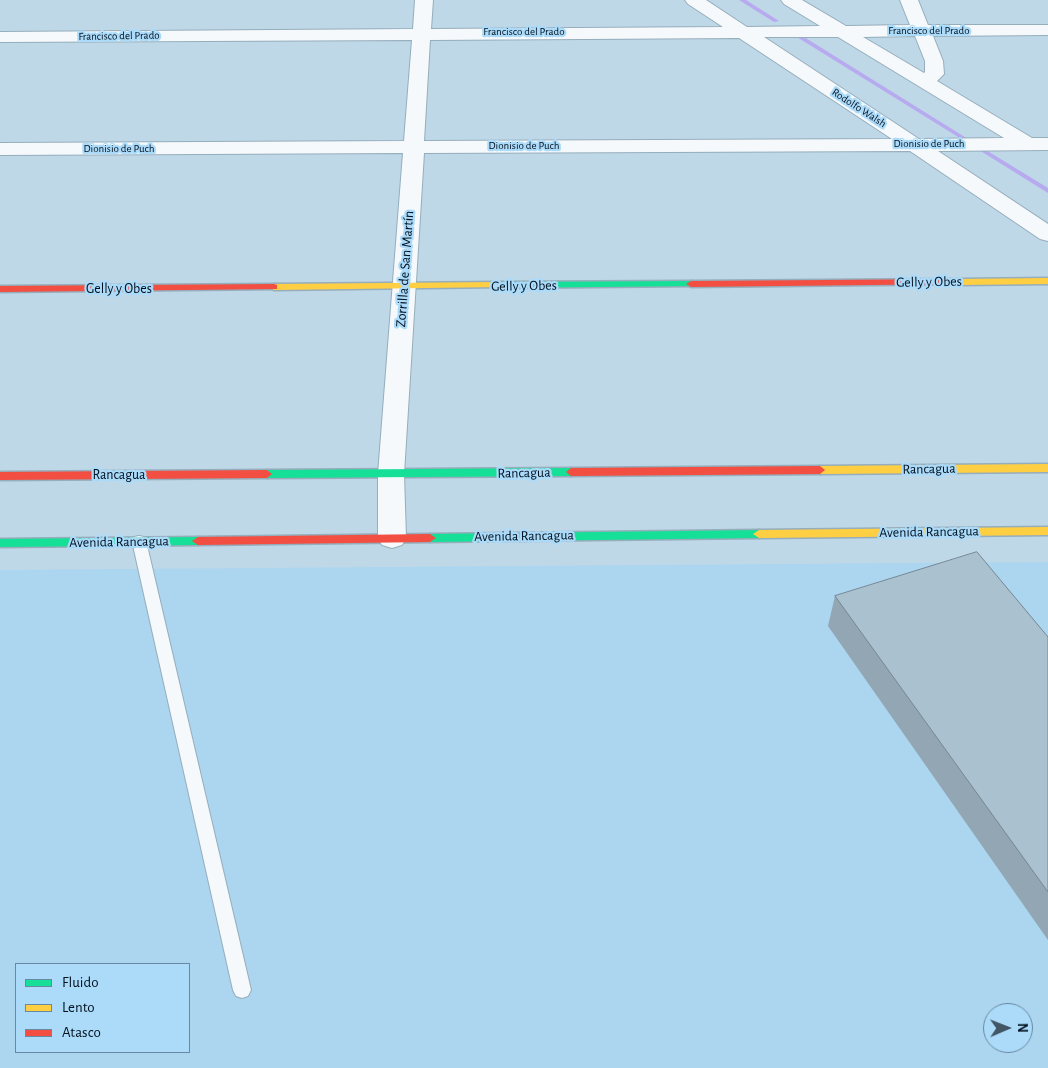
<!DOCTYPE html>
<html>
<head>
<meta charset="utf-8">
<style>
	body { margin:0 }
	#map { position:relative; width:1048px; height:1068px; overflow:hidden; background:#bed8e8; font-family:"Alegreya Sans",sans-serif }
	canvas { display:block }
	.legend { position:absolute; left:15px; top:963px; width:175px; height:90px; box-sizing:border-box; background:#acdbfa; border:1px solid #678aa2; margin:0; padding:6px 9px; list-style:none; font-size:15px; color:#00101e }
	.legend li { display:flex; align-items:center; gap:10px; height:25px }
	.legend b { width:25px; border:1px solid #678aa2 }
	.north { position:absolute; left:983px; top:1003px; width:50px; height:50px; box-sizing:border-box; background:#acdbfa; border:1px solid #678aa2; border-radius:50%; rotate:89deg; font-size:14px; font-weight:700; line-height:20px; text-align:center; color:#00101e }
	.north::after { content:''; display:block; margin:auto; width:18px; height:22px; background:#425665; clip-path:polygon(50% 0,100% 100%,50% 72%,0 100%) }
</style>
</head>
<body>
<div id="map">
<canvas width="1048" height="1068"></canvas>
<ul class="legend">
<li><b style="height:6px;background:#16e098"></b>Fluido</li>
<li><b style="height:6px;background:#ffcf43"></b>Lento</li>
<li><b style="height:6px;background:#f24e42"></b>Atasco</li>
</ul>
<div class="north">N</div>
</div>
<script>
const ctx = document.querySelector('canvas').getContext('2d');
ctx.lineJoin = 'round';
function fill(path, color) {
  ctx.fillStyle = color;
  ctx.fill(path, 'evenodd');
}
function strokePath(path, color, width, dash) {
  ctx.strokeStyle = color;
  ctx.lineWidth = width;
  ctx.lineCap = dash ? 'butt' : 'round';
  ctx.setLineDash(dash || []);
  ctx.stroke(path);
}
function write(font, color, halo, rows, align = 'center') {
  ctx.font = font + ' "Alegreya Sans",sans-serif';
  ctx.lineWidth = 4.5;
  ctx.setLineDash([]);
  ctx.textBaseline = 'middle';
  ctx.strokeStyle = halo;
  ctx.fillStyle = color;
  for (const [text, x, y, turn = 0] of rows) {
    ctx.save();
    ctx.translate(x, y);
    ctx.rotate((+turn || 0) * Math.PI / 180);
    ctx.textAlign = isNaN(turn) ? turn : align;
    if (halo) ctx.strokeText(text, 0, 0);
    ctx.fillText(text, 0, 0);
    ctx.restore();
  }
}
const built = new Path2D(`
	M1048,562V1068H0V570ZM16,964H189V1052H16ZM993,1013H1023V1043H993Z`);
const stream = new Path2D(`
	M739,0H746L779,21L774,22Z
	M792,32H796L968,139L967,140H963L792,34Z
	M981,147L1048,188V193L979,150V148Z`);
const lane = new Path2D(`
	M139,536L144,537L146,541L251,990L248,996L242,998L236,996L233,990L132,541L134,537Z`);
const street = new Path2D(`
	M415,0H433L431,29L723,27L688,4L685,0H706L747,27L820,26L784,4L781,0H802L846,26L910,25L900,0H918L928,25H1048V35L933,36L943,61L944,74L937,81L1032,138H1048V150L938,151L1048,224V241L1040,239L910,151L424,153L404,474L406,538L402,545L392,548L382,545L378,538V474L403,153L0,155V143L404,141L412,40L0,42V32L413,29ZM915,36L925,61V72L924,73L863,37ZM764,37H838L1004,138L919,139ZM739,38L892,139L424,141L430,40Z`);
const fast = new Path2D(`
	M691,281L694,282V286L499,288L494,285L499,282Z
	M571,468L576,472L571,476L267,478L262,474L267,470Z
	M759,530L765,534L759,538L430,542L424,538L430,534Z
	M198,537L204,541L198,545L0,547V539Z`);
const slow = new Path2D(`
	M1048,278V284L959,285L954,282L959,279Z
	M499,282L504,285L502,287L274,290L269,287L274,284Z
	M1048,464V472L820,474L815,470L820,466Z
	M1048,527V535L759,538L753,534L759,530Z`);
const jam = new Path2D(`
	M959,279L962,280V284L691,287L686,284L691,281Z
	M274,284L277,285V289L0,292V286Z
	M820,466L825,470L820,474L571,476L566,472L571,468Z
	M267,470L272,474L267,478L0,480V472Z
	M430,534L436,538L430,542L198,545L192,541L198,537Z`);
const wall = new Path2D(`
	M835,596L1048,637V940L828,626Z`);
const building = new Path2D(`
	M977,552L1048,637V892L835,596Z`);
const farStreetnames = [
	["Francisco del Prado",929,31],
	["Francisco del Prado",524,32],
	["Francisco del Prado",119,36,-1],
	["Rodolfo Walsh",859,108,33],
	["Dionisio de Puch",929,144],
	["Dionisio de Puch",524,146],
	["Dionisio de Puch",119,149]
];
const streetNames = [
	["Zorrilla de San Martín",405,269,-86],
	["Gelly y Obes",929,282,-1],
	["Gelly y Obes",524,286,-1],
	["Gelly y Obes",119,289],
	["Rancagua",929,469,-1],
	["Rancagua",524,473,-1],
	["Rancagua",119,475],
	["Avenida Rancagua",929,532,-1],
	["Avenida Rancagua",524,536,-1],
	["Avenida Rancagua",119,542,-1]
];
fill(built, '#acd5ef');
fill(stream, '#b7aaee');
strokePath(lane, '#96adbb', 2);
strokePath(street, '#96adbb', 2);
strokePath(fast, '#96adbb', 3);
strokePath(slow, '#96adbb', 3);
strokePath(jam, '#96adbb', 3);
fill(lane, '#f5f9fc');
fill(street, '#f5f9fc');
fill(fast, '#16e098');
fill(slow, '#ffcf43');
fill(jam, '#f24e42');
fill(wall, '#92a6b3');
fill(building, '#aac1d0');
strokePath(building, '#778792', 1);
write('11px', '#00101e', '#acdbfa', farStreetnames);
write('14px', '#00101e', '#acdbfa', streetNames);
</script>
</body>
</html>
